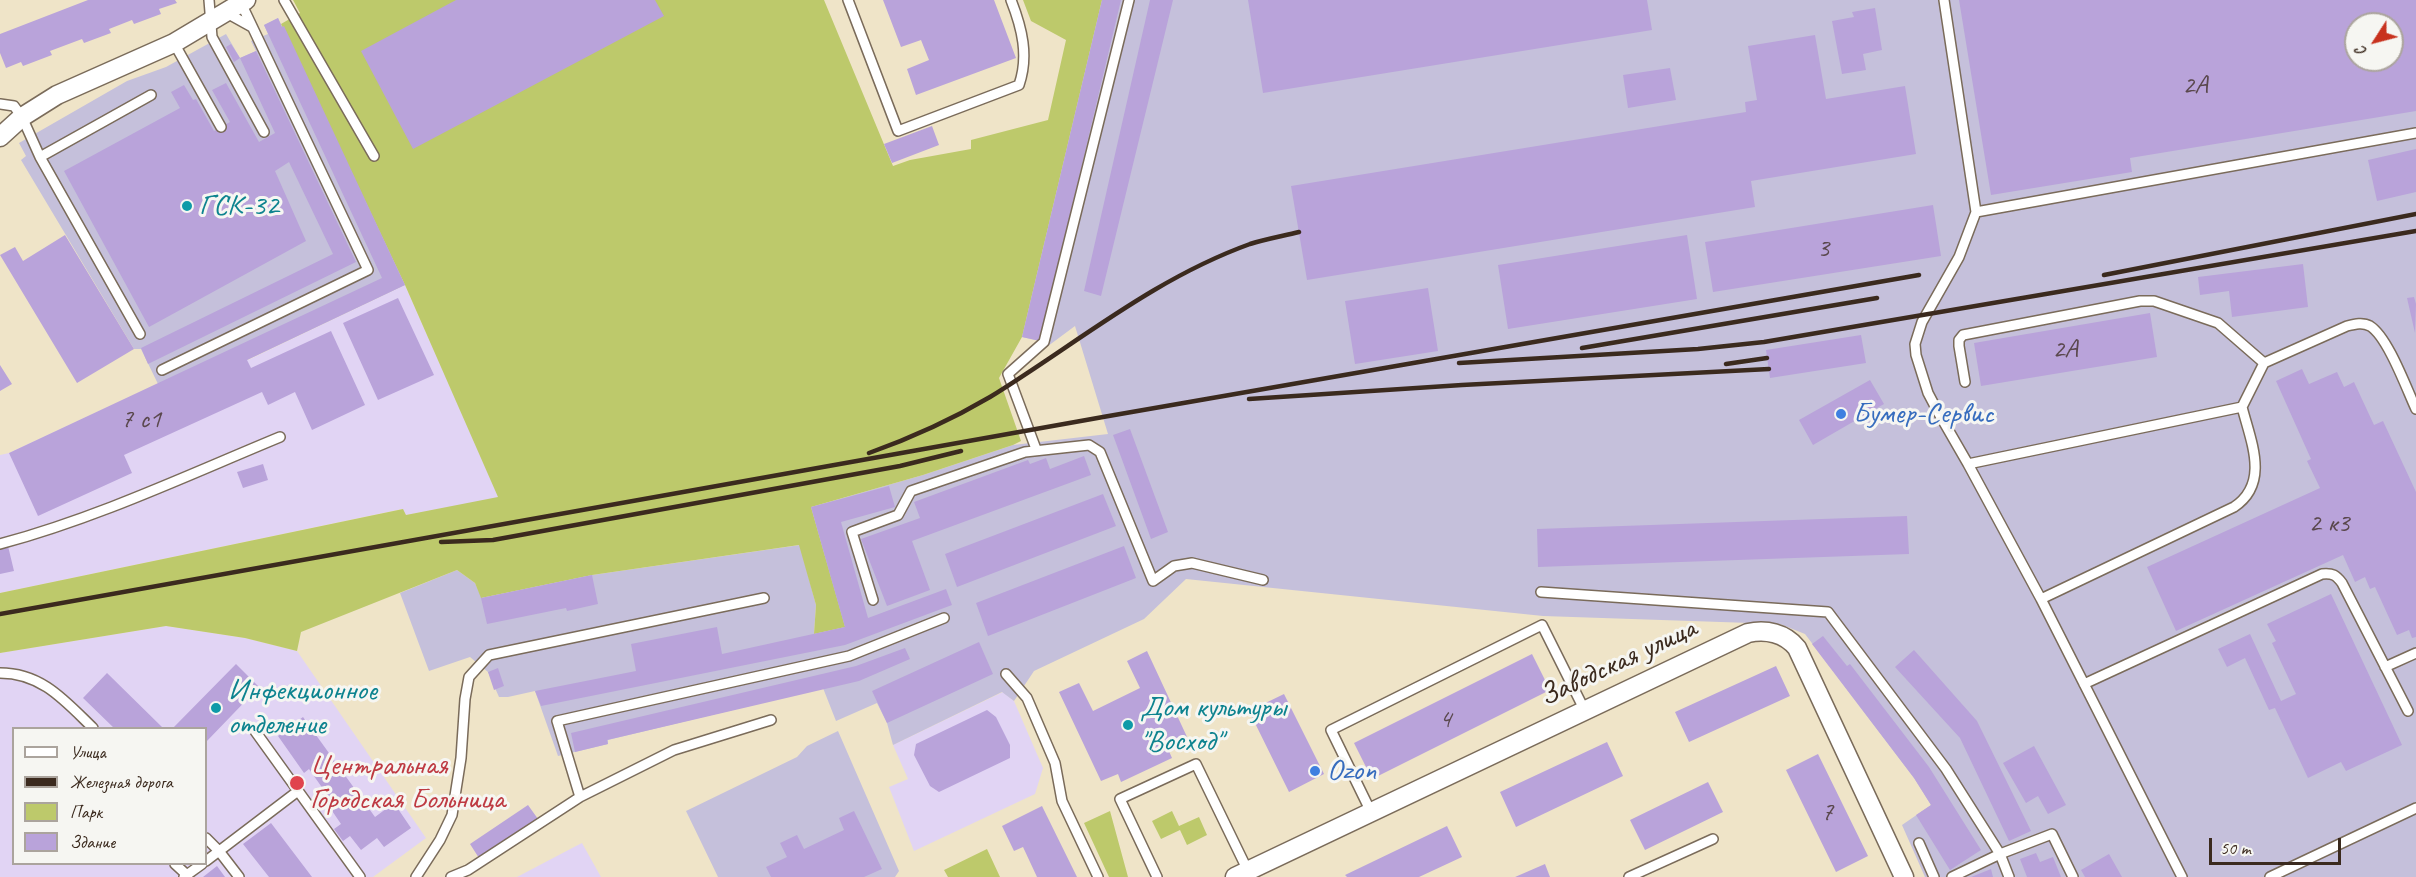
<!DOCTYPE html>
<html>
<head>
<meta charset="utf-8">
<style>
	body { margin:0 }
	#map { position:relative; width:2416px; height:877px; overflow:hidden; background:#efe4c8; font-family:Caveat,sans-serif }
	canvas { display:block }
	.legend { position:absolute; left:12px; top:727px; width:195px; height:138px; box-sizing:border-box; background:#f6f6f2; border:2px solid #aba49d; margin:0; padding:8px 10px; list-style:none; font-size:18px; color:#3b2a1e }
	.legend li { display:flex; align-items:center; gap:12px; height:30px }
	.legend b { width:30px; border:2px solid #aba49d }
	.north { position:absolute; left:2344px; top:12px; width:60px; height:60px; box-sizing:border-box; background:#f6f6f2; border:2px solid #aba49d; border-radius:50%; rotate:234deg; font-size:16px; font-weight:700; line-height:24px; text-align:center; color:#3b2a1e }
	.north::after { content:''; display:block; margin:auto; width:21px; height:27px; background:#c8321e; clip-path:polygon(50% 0,100% 100%,50% 72%,0 100%) }
	.scale { position:absolute; left:2209px; top:838px; width:132px; height:27px; box-sizing:border-box; border:3px solid #3b2a1e; border-top:0; padding-left:8px; font-size:18px; line-height:21px; white-space:nowrap; color:#3b2a1e; -webkit-text-stroke:4px #f6f6f2; paint-order:stroke }
</style>
</head>
<body>
<div id="map">
<canvas width="2416" height="877"></canvas>
<ul class="legend">
<li><b style="height:8px;background:#fff"></b>Улица</li>
<li><b style="height:8px;background:#3b2a1e"></b>Железная дорога</li>
<li><b style="height:16px;background:#bdc96b"></b>Парк</li>
<li><b style="height:16px;background:#b9a3da"></b>Здание</li>
</ul>
<div class="north">С</div>
<div class="scale">50 m</div>
</div>
<script>
const ctx = document.querySelector('canvas').getContext('2d');
ctx.lineJoin = 'round';
function fill(path, color) {
  ctx.fillStyle = color;
  ctx.fill(path, 'evenodd');
}
function strokePath(path, color, width, dash) {
  ctx.strokeStyle = color;
  ctx.lineWidth = width;
  ctx.lineCap = dash ? 'butt' : 'round';
  ctx.setLineDash(dash || []);
  ctx.stroke(path);
}
function write(font, color, halo, rows, align = 'center') {
  ctx.font = font + ' Caveat,sans-serif';
  ctx.lineWidth = 6;
  ctx.setLineDash([]);
  ctx.textBaseline = 'middle';
  ctx.strokeStyle = halo;
  ctx.fillStyle = color;
  for (const [text, x, y, turn = 0] of rows) {
    ctx.save();
    ctx.translate(x, y);
    ctx.rotate((+turn || 0) * Math.PI / 180);
    ctx.textAlign = isNaN(turn) ? turn : align;
    if (halo) ctx.strokeText(text, 0, 0);
    ctx.fillText(text, 0, 0);
    ctx.restore();
  }
}
const built = new Path2D(`
	M405,285L499,498L406,515L402,509L0,593V455L9,453L240,346L248,360Z
	M166,626L245,638L297,651L426,838L373,877H0V653ZM14,728H206V864H14Z
	M1003,692L1014,701L1043,768L1035,794L914,851L889,787L908,779L893,745Z
	M582,843L601,877H517L576,846Z`);
const industrial = new Path2D(`
	M1102,0H2416V877H1925L1902,825L1931,805L1914,778L1805,634L1780,624L1543,616L1186,579L1144,619L1034,671L1014,701L1002,692L893,745L887,723L877,703L836,721L823,688L608,740V744L558,756L535,691L508,697H499L488,672L470,657L429,671L400,593L457,570L475,583L482,598L592,575L800,545L816,605L814,634L844,627L811,507L923,475L1013,445L1108,434L1075,326L1044,349L1040,345V341L1022,337ZM2356,24H2392V60H2356Z
	M278,18L405,285L247,360L241,346L158,384L141,349H134L21,160L26,156L19,143L127,81L166,67L226,34L240,58L256,51L251,41L268,34L264,25Z
	M838,731L899,871L895,877H718L686,811L797,757L807,746Z`);
const green = new Path2D(`
	M293,0H824L893,166L910,160L971,149V140L1048,120L1066,40L1031,21L1023,0H1102L1022,337L999,378L1021,441L1013,445L923,475L811,507L845,627L814,634L816,605L799,545L592,575L481,598L475,583L457,570L301,632L297,651L245,638L166,626L0,653V593L403,509L406,515L498,497L405,285L281,24L300,13Z
	M1110,811L1128,877H1109L1084,823Z
	M1172,811L1179,826L1199,817L1207,835L1187,845L1180,830L1161,839L1152,821Z
	M987,849L1000,877H948L944,870Z`);
const building = new Path2D(`
	M88,0H175L177,3L159,9L161,14L134,24L132,20L109,29L111,33L84,43L82,39L50,51L52,55L23,66L21,62L6,68L0,53V34Z
	M456,0H655L664,16L413,149L361,51Z
	M883,0H994L1016,58L916,95L907,69L929,60L921,40L901,47Z
	M1102,0H1121L1040,341L1022,337Z
	M1150,0H1173L1101,296L1084,291Z
	M1248,0H1647L1652,30L1263,93Z
	M1959,0H2416V111L2130,158L2132,172L1991,195ZM2356,24H2392V60H2356Z
	M1875,8L1882,50L1863,54L1866,70L1842,74L1832,21L1854,17L1852,12Z
	M278,18L282,27L284,26L405,285L247,360L251,368L331,331L365,405L312,430L295,392L268,405L262,392L124,455L132,473L38,516L9,453L382,278L264,25Z
	M1815,35L1826,99L1905,86L1916,154L1751,181L1755,207L1307,280L1291,186L1746,112L1745,102L1757,100L1748,46Z
	M231,44L240,58L234,62L226,47Z
	M256,51L356,262L148,364L141,348L333,254L289,162L275,171L306,241L149,327L64,171L180,108L171,92L184,85L193,100L196,99L214,131L230,122L212,90L226,83L259,142L275,133L240,58Z
	M1670,68L1676,100L1628,108L1623,75Z
	M932,126L939,145L892,163L884,144Z
	M2416,149V192L2377,201L2368,160Z
	M1933,205L1941,256L1713,292L1705,242Z
	M65,235L134,349L77,383L0,255L15,247L23,261Z
	M1687,235L1697,299L1508,329L1498,265Z
	M2303,264L2308,307L2232,317L2229,291L2200,295L2198,277Z
	M1428,288L1438,351L1355,364L1345,301Z
	M2414,297L2416,304L2415,333L2407,298Z
	M398,298L434,375L378,400L343,323Z
	M2150,313L2157,357L1981,386L1974,343Z
	M1861,335L1866,363L1770,378L1766,350Z
	M0,365L12,384L0,391Z
	M2302,369L2309,384L2337,372L2344,387L2354,382L2374,425L2383,421L2416,492V637L2412,638L2409,630L2397,635L2375,587L2370,589L2365,577L2355,582L2343,555L2176,631L2147,567L2320,488L2307,461L2311,459L2276,381Z
	M1870,380L1884,404L1813,445L1799,420Z
	M1130,429L1168,532L1151,539L1113,435Z
	M1084,456L1091,475L912,541L930,590L887,606L861,539L920,518L914,502L1028,460L1030,464L1046,458L1050,469Z
	M263,464L268,480L243,488L237,472Z
	M889,486L895,507L841,522L868,618L946,589L952,605L845,645L541,706L535,691L636,671L631,644L717,627L722,654L845,627L811,507Z
	M1103,494L1116,526L957,587L945,554Z
	M1907,516L1909,554L1538,567L1537,529Z
	M8,546L14,571L0,574V548Z
	M1124,546L1136,578L988,636L976,603Z
	M592,575L598,604L567,611L566,608L487,624L481,598Z
	M2331,594L2402,745L2346,771L2341,762L2308,778L2275,708L2269,710L2245,658L2227,667L2218,649L2250,634L2281,701L2296,694L2272,643L2276,641L2267,624Z
	M1823,636L1847,666L1850,664L1929,767L1981,850L1950,870L1916,815L1931,805L1914,778L1812,644Z
	M979,642L993,674L887,723L872,691Z
	M905,648L910,659L859,681L607,740L608,744L575,752L571,733L856,666Z
	M1914,650L1977,721L2031,831L2009,841L1960,738L1895,667Z
	M1147,651L1188,739L1168,749L1172,758L1121,782L1118,774L1101,781L1059,692L1079,683L1093,711L1140,688L1127,661Z
	M1532,654L1550,690L1372,779L1354,743Z
	M236,664L259,687L206,742V728H173Z
	M1776,666L1790,696L1689,742L1675,712Z
	M498,668L504,686L494,690L488,672Z
	M107,673L163,728H114L83,698Z
	M1284,694L1324,774L1289,792L1249,711Z
	M987,710L996,717L1010,745V758L939,792L930,786L914,755L916,744Z
	M303,717L375,817L394,803L411,828L384,847L377,838L361,850L350,836L343,841L334,829L341,824L324,799L328,796L309,769L304,773L278,736Z
	M1607,742L1623,776L1516,827L1500,792Z
	M2034,746L2066,805L2048,814L2038,796L2026,803L2003,763Z
	M1818,754L1868,856L1836,872L1786,770Z
	M1708,782L1723,812L1645,850L1630,820Z
	M528,805L538,819L479,858L470,844Z
	M1042,806L1077,877H1037L1023,847L1014,851L1002,826Z
	M854,811L882,869L864,877H771L766,867L787,857L780,843L797,835L804,849L844,830L839,818Z
	M271,823L312,877H269L243,844Z
	M1447,826L1462,857L1419,877H1347L1345,875Z
	M2036,853L2040,862L2053,857L2061,877H2027L2020,859Z
	M2109,854L2122,877H2085L2081,870Z
	M1545,864L1550,877H1515Z
	M217,866L225,877H203Z
	M1991,869L1993,877H1971Z`);
const service = new Path2D(`
	M209,0L212,37L264,132
	M284,0L374,156
	M848,0L898,131L1019,85C1029,56 1022,28 1011,0
	M1944,0L1976,212L1959,257L1922,322L1915,344L1916,355L1928,393L1938,412L1968,464L2041,599L2182,877
	M225,12L252,27
	M174,43L221,127
	M0,104L14,106L22,117L40,157L140,334
	M40,157L151,95
	M1976,212L2416,133
	M162,370L368,270L241,3
	M1965,382L1959,346V340L1963,335L2140,301H2154L2218,323L2264,363
	M2242,407L2264,363L2347,326C2355,324 2363,322 2370,326C2388,337 2407,390 2416,409
	M1036,449L1008,374L1044,342L1129,0
	M1968,464L2242,407C2251,442 2270,483 2234,507L2041,599
	M0,544C97,518 188,475 280,437
	M1541,592L1828,612L1946,769L2000,854L2009,877
	M873,600L852,532L898,515L911,491L1025,452L1089,445L1100,452L1153,581L1174,566L1192,563L1263,580
	M2385,667L2416,653
	M0,673C42,673 65,701 93,728
	M1006,674L1027,698L1055,763L1062,801L1098,877
	M2084,684L2322,574C2333,573 2336,575 2342,583L2408,711
	M255,731L360,877
	M580,797L557,721L849,656L944,618
	M1371,812L1331,730L1542,625L1585,711
	M206,838L219,851L239,877
	M1919,843L1934,877
	M206,861L298,791
	M175,864L187,875
	M184,877L202,864
	M416,877L440,840L452,815L461,758L465,699L469,677L489,655L764,598
	M451,877L468,870L580,797L674,750L771,720
	M1157,877L1120,799L1196,764L1248,871
	M1629,877L1713,839
	M1952,877L2000,854L2052,834L2073,877
	M2270,877L2416,808`);
const minor = new Path2D(`
	M0,137L22,117L57,95L174,43L246,0
	M1235,877L1748,633C1766,629 1785,633 1797,648L1904,877`);
const rail = new Path2D(`
	M2104,275L2416,214
	M1582,348L1877,298
	M1459,363L1698,349L1764,342L2416,231
	M1726,364L1767,358
	M1249,399L1462,385L1769,369
	M869,453C911,438 951,420 990,397C1076,344 1153,279 1250,244C1266,239 1283,236 1299,232
	M441,542L493,540L900,466L961,451
	M0,614L1103,417L1919,275`);
const markers = [
	[187,206,6,"#0f9aa8"],
	[1841,414,6,"#3f7fe0"],
	[216,708,6,"#0f9aa8"],
	[1128,725,6,"#0f9aa8"],
	[1315,771,6,"#3f7fe0"],
	[297,783,8,"#e0444e"]
];
const numberNames = [
	["2А",2195,86],
	["3",1823,249],
	["2А",2065,350],
	["7 с1",141,420],
	["2 к3",2329,524],
	["4",1445,720],
	["7",1827,813]
];
const cultureNames = [
	["ГСК-32",199,206],
	["Инфекционное",228,691],
	["отделение",228,725],
	["Дом культуры",1140,708],
	["\"Восход\"",1140,742]
];
const shopNames = [
	["Бумер-Сервис",1853,414],
	["Ozon",1327,771]
];
const streetNames = [
	["Заводская улица",1618,663,-25]
];
const healthNames = [
	["Центральная",310,766],
	["Городская Больница",310,800]
];
fill(built, '#e1d4f4');
fill(industrial, '#c5c0db');
fill(green, '#bdc96b');
fill(building, '#b9a3da');
strokePath(service, '#7a6b5a', 12);
strokePath(minor, '#7a6b5a', 21);
strokePath(service, '#fff', 9);
strokePath(minor, '#fff', 18);
strokePath(rail, '#3b2a1e', 4.5);
for (const [x, y, r, color] of markers) {
  const dot = new Path2D();
  dot.arc(x, y, r, 0, 2 * Math.PI);
  ctx.fillStyle = color;
  ctx.fill(dot);
  strokePath(dot, '#f6f6f2', 2);
}
write('27px', '#5a484d', null, numberNames);
write('30px', '#0d838f', '#f6f6f2', cultureNames, 'left');
write('30px', '#366cbe', '#f6f6f2', shopNames, 'left');
write('30px', '#3b2a1e', '#f6f6f2', streetNames);
write('30px', '#be3a42', '#f6f6f2', healthNames, 'left');
</script>
</body>
</html>
